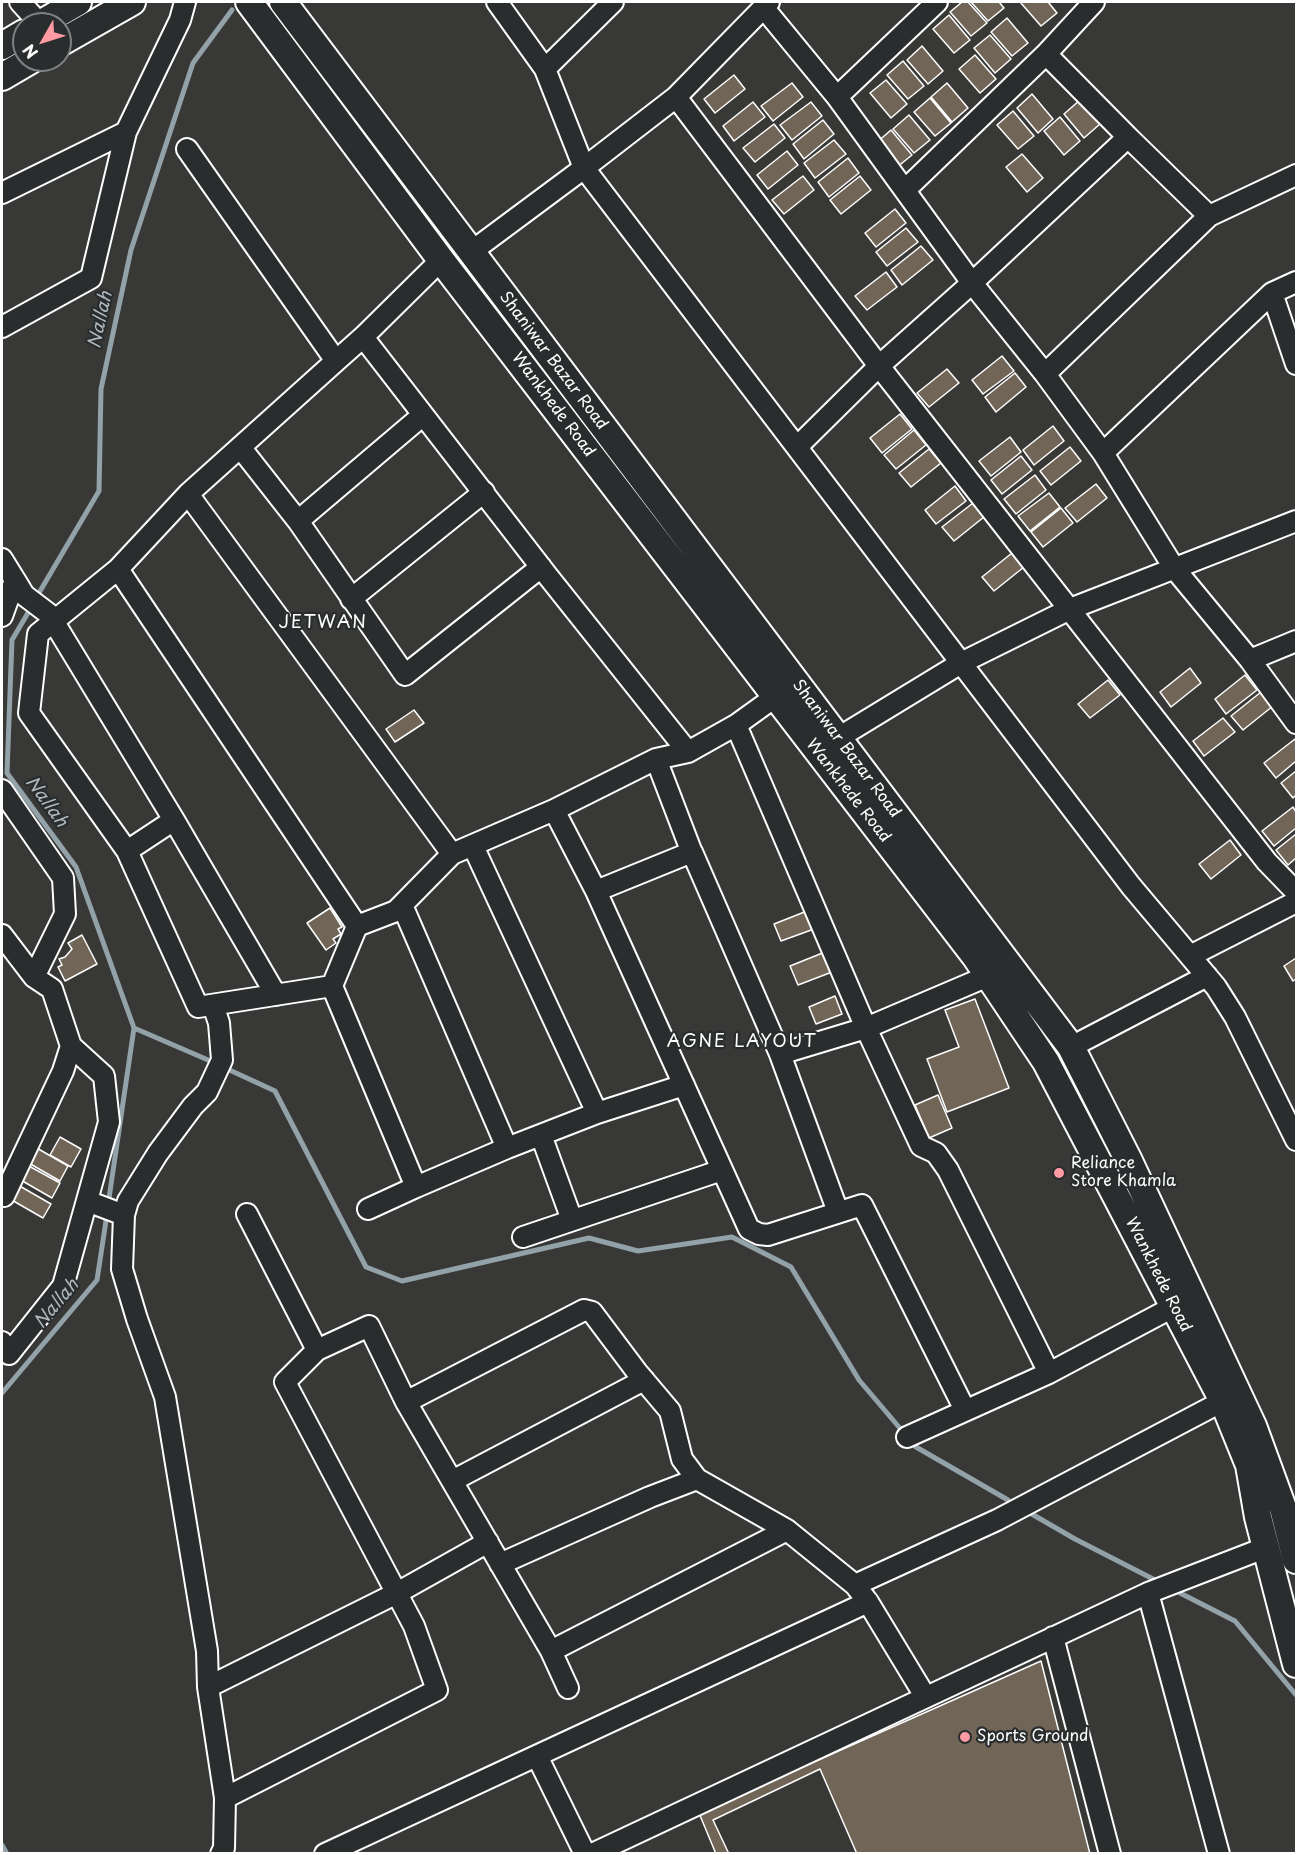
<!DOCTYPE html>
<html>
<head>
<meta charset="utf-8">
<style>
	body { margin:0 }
	#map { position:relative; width:1298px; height:1855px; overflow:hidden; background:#383836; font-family:"Playpen Sans",sans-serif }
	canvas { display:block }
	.frame { position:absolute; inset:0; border:3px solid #fff; pointer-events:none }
	.north { position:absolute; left:12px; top:12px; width:60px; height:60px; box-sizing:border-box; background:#2a2d2e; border:2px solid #7f8182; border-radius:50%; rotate:231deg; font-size:16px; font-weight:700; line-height:24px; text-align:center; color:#fff }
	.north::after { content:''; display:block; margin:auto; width:21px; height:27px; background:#ff9aa2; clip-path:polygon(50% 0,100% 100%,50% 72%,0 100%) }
</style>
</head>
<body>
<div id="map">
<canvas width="1298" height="1855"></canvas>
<div class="frame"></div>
<div class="north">N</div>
</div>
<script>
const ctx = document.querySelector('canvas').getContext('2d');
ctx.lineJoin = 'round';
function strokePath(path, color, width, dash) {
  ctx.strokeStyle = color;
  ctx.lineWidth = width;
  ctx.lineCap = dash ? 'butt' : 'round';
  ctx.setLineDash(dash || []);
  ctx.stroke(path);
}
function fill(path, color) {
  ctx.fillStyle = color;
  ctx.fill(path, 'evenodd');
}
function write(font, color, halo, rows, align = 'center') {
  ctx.font = font + ' "Playpen Sans",sans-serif';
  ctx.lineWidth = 4.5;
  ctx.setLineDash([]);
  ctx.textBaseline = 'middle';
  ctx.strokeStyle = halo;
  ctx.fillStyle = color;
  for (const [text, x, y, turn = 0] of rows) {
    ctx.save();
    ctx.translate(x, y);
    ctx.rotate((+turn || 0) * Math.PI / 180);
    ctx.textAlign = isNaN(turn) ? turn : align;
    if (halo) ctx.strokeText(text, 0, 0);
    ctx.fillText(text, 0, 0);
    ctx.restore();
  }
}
const stream = new Path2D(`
	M36,598L99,491L101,389L131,250L193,63L232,10
	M32,606L12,640L7,773L76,867L134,1028L108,1205
	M134,1028L215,1063
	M223,1067L275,1091L366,1267L402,1281L589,1238L638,1251L732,1237L791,1267L859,1380L904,1433
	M2,1393L97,1280L107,1214
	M910,1440L916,1447L1008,1500
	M1030,1513L1075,1539L1155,1580
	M1180,1593L1235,1621L1296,1695
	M2,1845L7,1854`);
const building = new Path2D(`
	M962,2H968L987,23L971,36L950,12Z
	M971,2H999L1004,8L988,21Z
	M1020,2H1048L1057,13L1041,26Z
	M949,15L970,40L954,53L933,29Z
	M1007,18L1028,43L1012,56L991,32Z
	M990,35L1011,59L995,73L974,48Z
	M922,46L943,71L928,84L907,60Z
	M975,55L996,79L980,93L959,69Z
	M903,61L924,86L908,99L887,75Z
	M734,75L745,89L715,113L704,99Z
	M886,80L907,104L891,118L870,93Z
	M792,83L803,97L773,121L761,106Z
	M947,83L968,108L952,122L931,97Z
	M1032,94L1053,119L1038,133L1017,108Z
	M930,98L951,123L935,136L914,112Z
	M1080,100L1100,124L1084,138L1064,114Z
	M753,102L765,117L734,141L723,126Z
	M811,102L822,116L792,140L780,125Z
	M1013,111L1034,136L1018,149L997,125Z
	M909,115L930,140L914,153L893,129Z
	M1060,117L1080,141L1064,155L1044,131Z
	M823,120L834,134L804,159L793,144Z
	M774,124L785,138L755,162L743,148Z
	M891,130L912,155L896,168L875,144Z
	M834,140L846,154L815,178L804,163Z
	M787,151L798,165L768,189L757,175Z
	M1022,154L1043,178L1027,192L1006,167Z
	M848,158L859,173L829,197L818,182Z
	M803,176L814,190L784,214L772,200Z
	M860,176L871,190L841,214L830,200Z
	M895,209L906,223L876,247L865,233Z
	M906,228L918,242L887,266L876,252Z
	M921,246L933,260L902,285L891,270Z
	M886,272L897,287L867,310L855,296Z
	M1002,356L1014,371L983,394L972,380Z
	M947,369L959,383L929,407L917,393Z
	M1015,373L1026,387L996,412L985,397Z
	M900,414L912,429L882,453L870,438Z
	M1053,426L1064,441L1034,465L1023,450Z
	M914,430L926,445L896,469L884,455Z
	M1010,437L1021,452L991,476L979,461Z
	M1070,447L1081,461L1051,485L1040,471Z
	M929,449L941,463L911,487L899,473Z
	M1021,456L1032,470L1002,494L991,480Z
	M1035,475L1046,490L1016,514L1004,499Z
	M1096,484L1107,498L1077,522L1065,508Z
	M955,486L966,501L936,524L925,510Z
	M1049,493L1060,507L1030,531L1018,516Z
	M973,503L984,517L954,541L942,527Z
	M1061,508L1073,523L1043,547L1031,532Z
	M1012,553L1024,567L994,591L982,577Z
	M1190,668L1201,683L1171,707L1160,692Z
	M1245,675L1257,690L1226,714L1215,699Z
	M1108,680L1120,695L1090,718L1078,704Z
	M1261,692L1273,706L1243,730L1231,716Z
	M414,710L424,723L395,742L386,729Z
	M1223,718L1235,732L1204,756L1193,741Z
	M1295,739L1296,742V761L1276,778L1264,763Z
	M1296,771V795L1293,798L1281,783Z
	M1293,807L1296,812V828L1274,846L1262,831Z
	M1296,834V858L1288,865L1276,850Z
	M1230,840L1241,855L1211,879L1199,864Z
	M330,908L342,927L338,929L341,934L333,939L336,943L326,950L307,923Z
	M807,911L814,929L781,941L774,924Z
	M82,935L97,964L65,981L58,967L62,965L59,959L65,957L72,949L68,943Z
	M825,952L832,972L798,985L790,966Z
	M1296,958V979L1293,981L1284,966Z
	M835,996L842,1014L816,1024L809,1007Z
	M975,999L1009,1088L947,1112L927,1059L959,1047L945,1010Z
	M938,1095L952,1128L929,1138L915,1105Z
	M60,1137L81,1149L71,1167L50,1155Z
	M35,1147L68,1166L60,1181L27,1162Z
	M27,1165L60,1183L52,1198L19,1179Z
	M18,1185L51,1204L43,1218L10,1199Z
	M1041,1661L1090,1854H716L699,1813Z
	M820,1769L857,1854H729L713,1820Z`);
const minor = new Path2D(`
	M20,2L40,24
	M769,2L676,97L584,168L1131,886L1216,987L1235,1017L1296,1140
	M763,7L837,97L972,283L1045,374L1103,453L1174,568L1250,660L1296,723
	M545,69L613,2
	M676,97L879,366L1267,862L1296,892
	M837,97L937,2
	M1128,137L1209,216
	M187,149L336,361L363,337L441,260
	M905,190L1046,54
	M2,193L126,132L180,20L185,2
	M471,252L584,168L545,69L497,2
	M1296,282L1272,293L1296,364
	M2,327L91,278L126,132
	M363,337L547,575L688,752L736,725L786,689
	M1045,374L1209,216L1296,175
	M240,447L298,521L405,675L541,567
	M797,447L879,366L972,283L1128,137L1046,54L1094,2
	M1103,453L1272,293
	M188,494L452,854
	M298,521L423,415
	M2,559L15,580L2,616
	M118,569L357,926
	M15,580L24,595L49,614L174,820L276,995
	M351,599L484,492
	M1250,660L1296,641
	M736,725L866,1028L988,976
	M838,738L961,663L1070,609L1296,521
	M688,752L656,759L692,853
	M2,790L63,878L65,914L34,977
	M554,810L596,891
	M473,846L597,1113L507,1148
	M127,851L174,820
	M402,905L507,1148L416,1187
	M2,935L34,977L52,989L71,1046L104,1076L109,1122L63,1286L9,1354L2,1342
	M1190,956L1296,902
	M332,986L198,1007L127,851L29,713L38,634L118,569L188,494L336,361
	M213,1005L219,1023L222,1060L207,1092L193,1106L158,1153L128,1201L124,1215L122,1269L137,1319L165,1397L207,1651L208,1687L225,1798L224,1848L221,1854
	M1071,1047L1207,976
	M780,1054L866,1028L921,1146L936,1153L948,1170L1049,1373L1175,1306
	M597,1113L684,1085
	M541,1135L572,1220
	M4,1196L63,1071L71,1046
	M87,1201L124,1215
	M368,1209L416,1187L332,986L357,926L396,911L452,854L554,810L656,759
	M838,1212L780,1054L692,852L596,891L749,1229L759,1234L768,1235L862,1205L965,1410
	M523,1237L722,1170
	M317,1350L369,1326L406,1402L551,1651L568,1688
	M406,1402L584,1310L592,1312L637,1372L670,1411L682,1459L697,1479
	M907,1437L1049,1373
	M452,1481L644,1380
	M500,1564L650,1497L697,1479L787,1530L855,1585L868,1602L925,1696
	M855,1585L997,1520L1223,1401
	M1148,1593L1219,1854
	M1053,1637L1110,1854
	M551,1651L787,1530
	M208,1687L397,1593L488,1542
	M537,1756L585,1854
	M225,1798L437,1690L414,1626L285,1382L317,1350L247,1214
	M325,1854L868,1602
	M592,1854L1148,1593L1267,1547`);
const major = new Path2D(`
	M249,2L441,260L975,956L1046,1062L1223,1401L1249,1465L1258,1517L1296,1664
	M283,2L1071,1047L1129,1161L1253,1426L1283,1508L1296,1560
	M40,24L78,2
	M60,43L132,2
	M2,46L24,33
	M2,77L31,60`);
const markers = [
	[1059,1173,6,"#ff9aa2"],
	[965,1737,6,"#ff9aa2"]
];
const streetNames = [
	["Shaniwar Bazar Road",553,361,53],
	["Wankhede Road",553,405,53],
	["Shaniwar Bazar Road",846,749,53],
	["Wankhede Road",848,791,52],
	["Wankhede Road",1158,1275,63]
];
const poiNames = [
	["Reliance",1071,1164],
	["Store Khamla",1071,1182],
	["Sports Ground",977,1737]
];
const waterNames = [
	["Nallah",101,320,-78],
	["Nallah",46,802,54],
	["Nallah",57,1304,-50]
];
const neighbourhoodNames = [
	["JETWAN",323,623],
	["AGNE LAYOUT",742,1042]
];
strokePath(stream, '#92a2a8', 5);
fill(building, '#716557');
strokePath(building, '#fff', 1.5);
strokePath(minor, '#fff', 24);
strokePath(major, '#fff', 30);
strokePath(minor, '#2a2d2e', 20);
strokePath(major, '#2a2d2e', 26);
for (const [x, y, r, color] of markers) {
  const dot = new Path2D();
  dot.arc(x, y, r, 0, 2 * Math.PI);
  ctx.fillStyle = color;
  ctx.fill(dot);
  strokePath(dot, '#2a2d2e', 2);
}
write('16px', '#fff', '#2a2d2e', streetNames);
write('16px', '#fff', '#2a2d2e', poiNames, 'left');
write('italic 18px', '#aeb9be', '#2a2d2e', waterNames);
ctx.letterSpacing = '1.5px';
write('18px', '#fff', '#2a2d2e', neighbourhoodNames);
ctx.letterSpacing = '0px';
</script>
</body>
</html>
